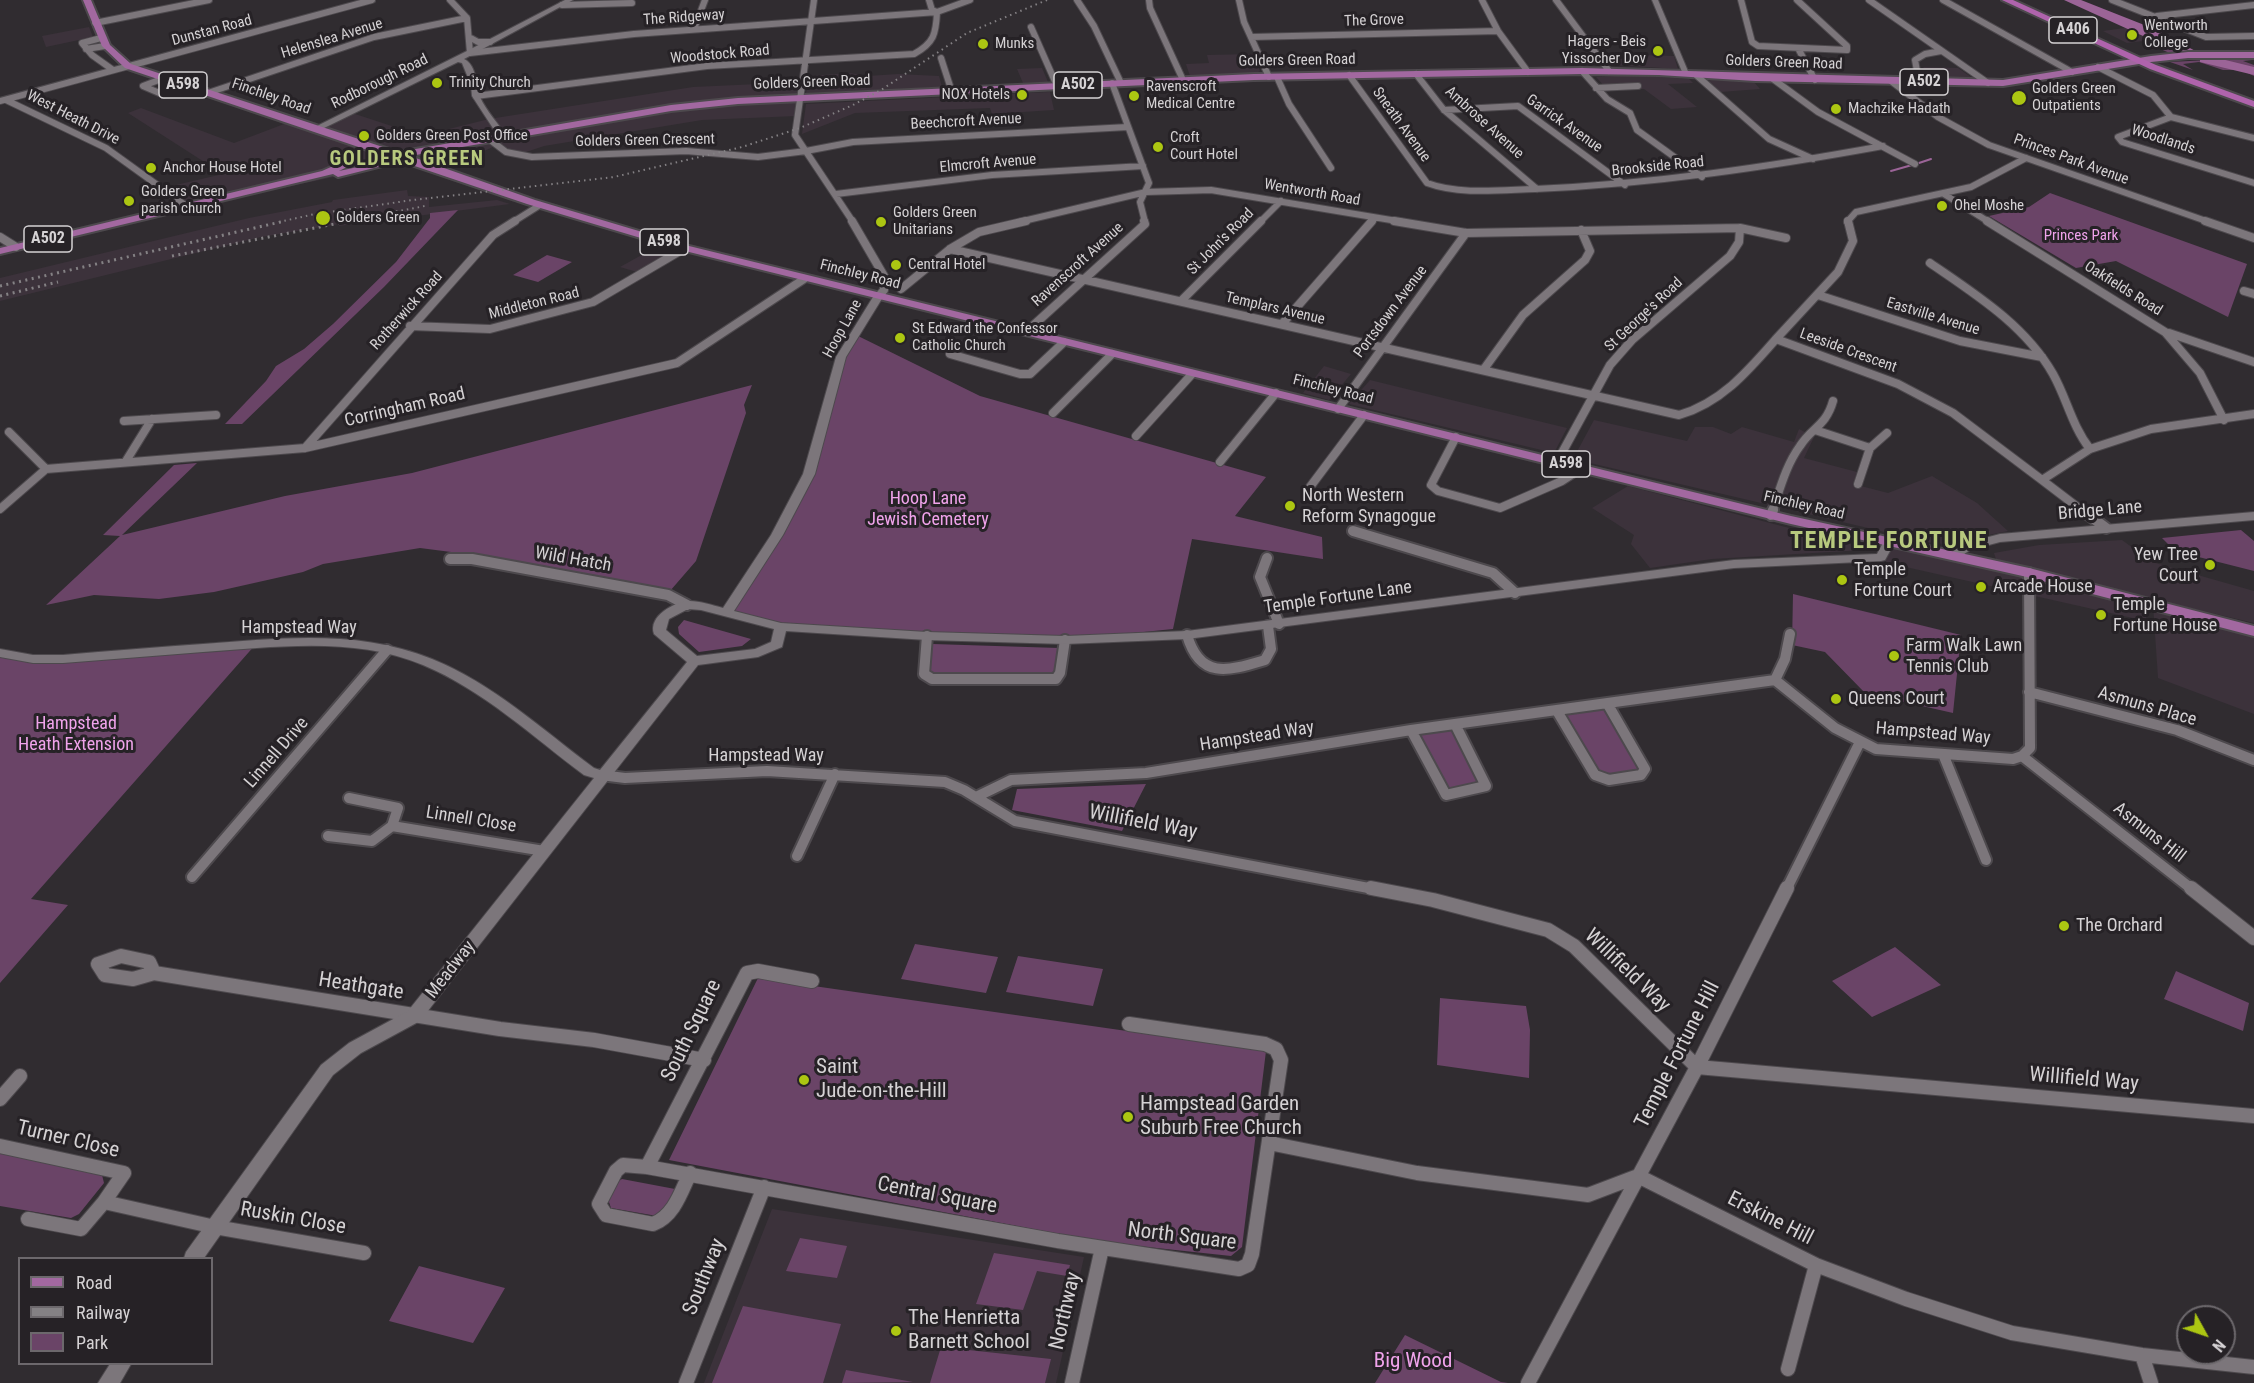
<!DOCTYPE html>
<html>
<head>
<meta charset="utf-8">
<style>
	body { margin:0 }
	#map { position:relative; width:2254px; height:1383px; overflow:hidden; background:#302c30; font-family:"Roboto Condensed",sans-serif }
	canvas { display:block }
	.legend { position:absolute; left:18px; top:1257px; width:195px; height:108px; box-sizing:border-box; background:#262226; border:2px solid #6c686c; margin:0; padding:8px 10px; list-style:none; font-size:18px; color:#d5d2d4 }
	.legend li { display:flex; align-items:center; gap:12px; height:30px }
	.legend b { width:30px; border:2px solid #6c686c }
	.north { position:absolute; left:2176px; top:1305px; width:60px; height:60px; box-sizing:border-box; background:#262226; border:2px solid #6c686c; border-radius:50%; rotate:130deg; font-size:16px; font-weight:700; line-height:24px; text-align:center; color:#d5d2d4 }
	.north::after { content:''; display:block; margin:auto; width:21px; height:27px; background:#acc612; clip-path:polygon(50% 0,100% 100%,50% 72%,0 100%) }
</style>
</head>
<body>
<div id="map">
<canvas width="2254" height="1383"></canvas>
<ul class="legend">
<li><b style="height:8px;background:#a268a0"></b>Road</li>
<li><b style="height:8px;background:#848184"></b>Railway</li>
<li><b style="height:16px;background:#6a4467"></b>Park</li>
</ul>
<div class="north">N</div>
</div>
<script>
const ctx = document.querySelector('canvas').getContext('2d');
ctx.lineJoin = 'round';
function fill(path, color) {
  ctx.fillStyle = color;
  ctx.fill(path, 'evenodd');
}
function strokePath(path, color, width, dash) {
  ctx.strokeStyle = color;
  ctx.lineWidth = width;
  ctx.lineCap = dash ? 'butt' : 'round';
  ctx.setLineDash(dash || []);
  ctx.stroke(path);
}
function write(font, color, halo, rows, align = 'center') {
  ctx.font = font + ' "Roboto Condensed",sans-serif';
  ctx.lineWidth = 6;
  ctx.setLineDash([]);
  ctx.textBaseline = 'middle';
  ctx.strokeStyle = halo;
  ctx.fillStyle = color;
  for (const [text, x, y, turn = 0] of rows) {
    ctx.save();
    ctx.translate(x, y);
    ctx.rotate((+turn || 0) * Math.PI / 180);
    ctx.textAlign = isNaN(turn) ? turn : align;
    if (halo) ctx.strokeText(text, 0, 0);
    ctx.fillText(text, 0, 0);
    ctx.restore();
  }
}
const built = new Path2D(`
	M89,27L93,37L46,47L42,36Z
	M2131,27L2148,33L2159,39L2127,43L2103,31Z
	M1253,54L1260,71L1256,73L1190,76L1186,64L1209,63L1207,55Z
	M1606,54L1674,56L1678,69L1614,65Z
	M1923,67L1958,68L1974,79H1933Z
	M1042,68L1048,82L1023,83L1017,69Z
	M850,73L867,76L898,74L939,76L942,87L806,93L809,76Z
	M1631,75L1689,79L1693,83L1668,84L1697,107L1671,109L1644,89L1606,88L1596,77Z
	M1711,80L1754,82L1760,89L1721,92L1708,81Z
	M802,82L797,116L702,120L544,146L517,155L495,146L451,166L424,158L187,208L163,188L223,174L128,113L141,108L234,143L292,121L315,129L349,112L413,133L429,134L489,119L693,87Z
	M1050,92L1054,110L992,114L990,108L855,113L802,134L806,104Z
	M407,190L408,196L429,197V207L497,200L510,204L339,226V224L261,237L0,301V278L249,218L332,202L333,200Z
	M656,247L672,252L637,272L620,267Z
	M1324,366L1351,374L1329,400L1303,393Z
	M1370,380L1468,404L1567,428L1554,453L1349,404Z
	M1594,420L1687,441L1695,427H1713L1731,434L1742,427L1794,442L1799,429L1814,437L1804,458L1857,472L1853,484L1888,493L1932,476L1977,503L2008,531L1945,544L1932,543L1573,459Z
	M1628,486L1862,547L1864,550L1712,559L1650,568L1631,544L1634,535L1592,508Z
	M2122,540L2152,562L2254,591V623L2089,584L1996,559L1994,553L2039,545Z
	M1889,542L2147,603L2146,621L1888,563L1881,557Z
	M2153,604L2254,631V714L2158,678Z
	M772,1209L1084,1257L1056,1383H704Z`);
const green = new Path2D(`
	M2066,0L2152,32L2193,51L2254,50V53L2174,55L2156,47L2168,45L2148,33Z
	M2248,58L2252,60L2243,61L2254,65V76L2241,70H2223L2199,62L2183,64L2193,70L2170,62Z
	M2050,193L2247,264L2228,317L2116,261L2076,268L1989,216L2029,207Z
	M458,210L384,287L242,424H225L266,381L276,366L304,349L333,324L396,262L430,218V213Z
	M547,255L572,262L538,282L513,275Z
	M854,334L980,396L1266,477L1235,516L1322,537L1323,559L1192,539L1173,629L1065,640L781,627L726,613L809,474L821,425Z
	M752,385L744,405L746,413L696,561L670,591L490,557L420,548L323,564L303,572L214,592L159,599L94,595L46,605L120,536L103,535L174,465L197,463L122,535L285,496L412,473Z
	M2241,530L2254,541V571L2175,551L2162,538Z
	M1793,594L1961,635L1953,713L1865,693L1825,652L1792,645Z
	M684,620L751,639L742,646L699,652L679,634L678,627Z
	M256,644L31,899L68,905L0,983V652L63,659Z
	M933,644L1059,648L1057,673L1053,677H937L928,671Z
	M1607,703L1645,769L1641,775H1595L1557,711Z
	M1455,724L1486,786L1446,795L1411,730Z
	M1146,784L1122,831L1012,810L1017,789Z
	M915,944L998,957L986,993L901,979Z
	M1895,947L1941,985L1872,1017L1832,981Z
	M1018,956L1103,969L1093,1006L1006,992Z
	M2176,971L2249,1003L2243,1031L2164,999Z
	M758,978L1266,1051L1242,1247L1231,1256L1101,1242L669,1160Z
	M1440,998L1526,1006L1530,1030L1529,1078L1437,1065Z
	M0,1152L102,1175L104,1183L79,1214L71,1218L0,1206Z
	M622,1179L675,1189L667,1209L657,1216L611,1208L608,1199L617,1182Z
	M800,1238L847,1246L837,1278L786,1271Z
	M994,1253L1070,1265L1067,1276L1037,1271L1023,1310L976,1304Z
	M419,1266L505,1288L473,1343L389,1321Z
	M743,1306L841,1324L823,1383H712Z
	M1405,1335L1501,1382L1508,1383H1375Z
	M941,1347L1051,1359L1045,1383H930Z
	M846,1370L913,1382L842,1383Z`);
const stream = new Path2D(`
	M1919,163L1931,159
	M1891,171L1912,165`);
const river = new Path2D(`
	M2064,0H2081L2157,30L2199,53L2197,56H2187Z
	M2205,55L2254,67V75L2200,62V56Z`);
const minorFar3 = new Path2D(`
	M450,0L467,18L470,53L634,34L937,12L970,0
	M814,0L795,135L853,222
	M1077,0L1094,26L1121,83
	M1149,0L1150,8L1183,80
	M1239,0L1244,22L1269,77
	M1482,0L1498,31L1528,72
	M1556,0L1609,71
	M1741,0L1752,42L1758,46L1847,50V46L1797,0
	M1869,0L1988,83
	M1943,0L2072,72
	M2112,0L2206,37L2254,36
	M562,5L632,3
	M2157,16L2254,5
	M95,23L209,0
	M1031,27L1057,86
	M694,29L705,0
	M469,37L478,42H490
	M1251,37L1498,31
	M101,38L82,43L92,55L113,70
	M86,49L105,46
	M1799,50L1815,80
	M941,58L952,92
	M2098,67L2153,95L2171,117L2254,138
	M1582,71L1607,99L1630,113L1637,130L1702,177
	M1416,74L1444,110L1537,189
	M1349,75L1427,183C1459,195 1501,190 1535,189C1653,184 1768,167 1883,146
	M1696,75L1769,139L1813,159
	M1277,77L1289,104L1331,168
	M164,78L143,86L164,95L194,88
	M1773,79L1818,112L1915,164
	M1891,81L1938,117L1989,145L2209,222
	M1928,82L1917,71L1915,60L1925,54L1941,51
	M1112,83L1149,183L1140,202L1145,222
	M1596,88L1638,86
	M208,93L374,37L467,18
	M476,96L707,66L914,54C934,43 936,34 937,12L932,10L929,0
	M6,100L106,148L185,205
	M0,101L372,0
	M1444,110L1518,106L1625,185
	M2171,117L2118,137L2122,142L2254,183
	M489,139L506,152L532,157L686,151L758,157L806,151
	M806,151L853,142L1128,127
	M836,194L992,175L1143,166
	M1944,194L1989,222
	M513,222L540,205
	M1019,222L1146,192L1211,190L1403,222
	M1260,222L1281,201
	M1370,222L1374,218
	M1847,222L1856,212L1971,187L2026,158`);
const minorFar2 = new Path2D(`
	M852,221L884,276V290L878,297
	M1394,221L1466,233L1740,228L1786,238
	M1848,221L1853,241L1838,272L1776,339L1898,384L1953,413L2042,480
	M1987,221L2165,332L2200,373L2224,420
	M2205,221L2254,238
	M0,237L16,247
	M950,249L1679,415C1721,403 1748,371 1776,339
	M1930,263C1975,294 2025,325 2053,374C2067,399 2072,426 2090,449
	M901,289L950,249L979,232L1026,221
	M2244,291L2254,294
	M1818,295L1960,341L2042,357
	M1181,301L1261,221
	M1282,324L1372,221
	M410,326L490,329L593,302L685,248
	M1026,332L1145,224L1144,221
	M2169,333L2254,362
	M959,345L950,354L1020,374H1030L1064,342
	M1484,369L1523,315L1585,260L1590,251L1581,230
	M1338,409L1466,233
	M1053,413L1112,354
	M124,421L216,415
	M1815,430L1870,448
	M9,432L46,469
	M1136,436L1192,374
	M1456,437L1431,485L1438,491L1500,508L1562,481L1582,468
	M305,448L493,235L515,221
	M126,461L152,419
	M1220,462L1276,393
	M1557,462L1610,365L1632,340L1730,256L1739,242L1740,228
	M1858,484L1870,448L1887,433
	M1310,487L1364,415
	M0,509L46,469L305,448L677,363L804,279
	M1772,512C1780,489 1786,465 1800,446C1812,427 1826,426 1833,401
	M2084,512L2042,480L2090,449L2151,429L2254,414`);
const minorFar1 = new Path2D(`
	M2082,510L2106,528
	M1771,515L1773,510
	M1353,531L1493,573L1515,593
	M1267,558L1260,577L1279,624
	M450,559H472L668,595L687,605
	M1187,635C1200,680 1228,671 1265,660L1271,649L1268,626
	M927,636L924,674L932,679H1056L1060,673L1065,640
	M1775,680L1785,659L1790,634
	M2029,692L2177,730L2254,760
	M1557,711L1595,775L1609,780L1641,775L1645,769L1607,703
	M1411,730L1446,795L1486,786L1455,724
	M1943,754L1986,860
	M2022,756L2193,890
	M601,775L625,778L767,771L945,782L964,790L1015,821L1379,890
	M976,797L1011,780L1146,773L1411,730L1775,680L1835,728L1876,749L2013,759L2022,756L2030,748L2029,573
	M392,826L544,851
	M328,836L372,841L392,826L398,808L349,798
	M797,856L835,774
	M192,877L387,650
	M1786,890L1859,744`);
const minor = new Path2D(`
	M1371,888L1433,900L1548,930L1574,946L1697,1067L2254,1116
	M2191,888L2254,938
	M121,956L149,962L154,973L133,979L105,975L98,964Z
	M154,973L500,1029L594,1040L704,1060
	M812,981L758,971L747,973L647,1167L1058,1241L1239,1269L1248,1265L1252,1254L1281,1060L1276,1049L1265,1044L1129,1024
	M0,1099L20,1076
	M1269,1143L1417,1173L1588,1195L1638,1176L1816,1265L1906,1299L2012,1333L2142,1355L2254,1367
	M0,1146L124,1173L104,1202L215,1227L364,1253
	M647,1167L623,1165L616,1171L599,1204L606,1215L653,1224C674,1216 681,1192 690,1173
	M28,1219L81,1229L104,1202
	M2142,1355L2151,1383
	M1788,1369L1816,1265
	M686,1383L764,1187
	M1072,1383L1102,1248
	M1528,1383L1697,1067L1787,888`);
const tertiary = new Path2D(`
	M565,0H573L464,59C477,65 476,86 480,97C486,111 499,124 507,137L506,139H500L472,96L471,85L462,63L458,62L318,131L311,129L467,51Z
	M1652,0H1658L1690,76L1683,74Z
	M878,294L883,297L846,357L815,474L783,535L734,611L781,623L927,632L1065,636L1187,631L1734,560L1877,554L1885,539H1893L1895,542L1885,560L1881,561L1734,568L1187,639L1065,644L927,640L786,631L782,647L758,657L698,665L420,1021L361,1053L333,1075L204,1258H184L186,1252L321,1065L349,1043L408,1011L594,778L584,775C533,737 483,690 423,665C354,636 276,647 203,652C157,656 110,659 63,663H33L0,657V649L33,655H63C110,651 157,647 203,644C280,638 359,629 432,659C492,683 543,730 594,768L600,770L687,662L654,634C648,616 674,602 689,601C701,601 712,605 723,608L771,535L803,474L836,357L873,297ZM688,609L701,610L774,629L771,642L755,649L697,656L666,630L669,619Z
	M2254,512V520L2000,542L1970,550L1957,559H1949L1947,556L1962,544L2000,534Z
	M110,1364H131L120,1383H98Z`);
const primary = new Path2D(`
	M83,0H91L110,45L131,64L398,152L671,105L738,98L1254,74L1582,68L2003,80L2151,56L2188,52H2254V58H2188L2151,62L2003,86L1755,81L1659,75L1582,74L1254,80L738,104L671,111L410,156L535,200L689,246L1791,516L2029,568L2254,626V636L2027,577L1791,524L681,250L527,204L125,68L102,46Z
	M351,158L356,161L355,163L339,171L381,162L386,165L338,177L333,174L0,254V248L322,171Z`);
const trunk = new Path2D(`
	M2002,0H2013L2156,65L2254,101V107L2150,69Z`);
const railFar1 = new Path2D(`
	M279,222L315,214L413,200L614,177L742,147L800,128L853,105L881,90L967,33L1047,0
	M342,222L425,206`);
const rail = new Path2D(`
	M172,256L350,221
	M0,286L285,221
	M0,296L58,282`);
const markers = [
	[2132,35,6,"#acc612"],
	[983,44,6,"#acc612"],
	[1658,51,6,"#acc612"],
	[437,83,6,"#acc612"],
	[1022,95,6,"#acc612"],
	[1134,96,6,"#acc612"],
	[2019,98,8,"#acc612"],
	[1836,109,6,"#acc612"],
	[364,136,6,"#acc612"],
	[1158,147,6,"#acc612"],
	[151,168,6,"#acc612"],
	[129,201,6,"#acc612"],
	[1942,206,6,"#acc612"],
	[323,218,8,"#acc612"],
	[881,222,6,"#acc612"],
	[896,265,6,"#acc612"],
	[900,338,6,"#acc612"],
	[1290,506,6,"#acc612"],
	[2210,565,6,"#acc612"],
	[1842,580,6,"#acc612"],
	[1981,587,6,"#acc612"],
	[2101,615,6,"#acc612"],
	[1894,656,6,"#acc612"],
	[1836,699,6,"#acc612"],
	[2064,926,6,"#acc612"],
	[804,1080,6,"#acc612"],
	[1128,1117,6,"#acc612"],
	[896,1331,6,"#acc612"]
];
const farStreetnames = [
	["The Ridgeway",684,18,-4],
	["The Grove",1374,21,-2],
	["Dunstan Road",212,31,-15],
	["Helenslea Avenue",332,39,-17],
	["Woodstock Road",720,55,-5],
	["Golders Green Road",1297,61,-1],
	["Golders Green Road",1784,63,2],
	["Rodborough Road",380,82,-26],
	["Golders Green Road",812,83,-2],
	["Finchley Road",271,97,19],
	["West Heath Drive",73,118,27],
	["Beechcroft Avenue",966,122,-3],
	["Ambrose Avenue",1484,123,42],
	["Garrick Avenue",1564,124,35],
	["Sneath Avenue",1401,125,54],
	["Woodlands",2163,140,18],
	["Golders Green Crescent",645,141,-1],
	["Princes Park Avenue",2071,160,20],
	["Elmcroft Avenue",988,164,-5],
	["Brookside Road",1658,167,-6],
	["Wentworth Road",1312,193,10],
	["St John's Road",1221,242,-45],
	["Ravenscroft Avenue",1078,265,-42],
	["Finchley Road",860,275,14],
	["Oakfields Road",2123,289,32],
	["Middleton Road",534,304,-14],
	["Templars Avenue",1275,309,13],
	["Rotherwick Road",407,311,-48],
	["Portsdown Avenue",1391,312,-53],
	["St George's Road",1644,315,-43],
	["Eastville Avenue",1933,317,17],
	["Hoop Lane",843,329,-61],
	["Leeside Crescent",1848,351,20],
	["Finchley Road",1333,390,14],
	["Finchley Road",1804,506,13]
];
const farPoinames = [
	["Wentworth",2144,26],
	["College",2144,43],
	["Hagers - Beis",1646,42,"right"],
	["Yissocher Dov",1646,59,"right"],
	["Munks",995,44],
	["Trinity Church",449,83],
	["Ravenscroft",1146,87],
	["Medical Centre",1146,104],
	["Golders Green",2032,89],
	["Outpatients",2032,106],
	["NOX Hotels",1010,95,"right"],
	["Machzike Hadath",1848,109],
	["Golders Green Post Office",376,136],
	["Croft",1170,138],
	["Court Hotel",1170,155],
	["Anchor House Hotel",163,168],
	["Golders Green",141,192],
	["parish church",141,209],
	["Ohel Moshe",1954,206],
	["Golders Green",893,213],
	["Unitarians",893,230],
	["Golders Green",336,218],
	["Central Hotel",908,265],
	["St Edward the Confessor",912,329],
	["Catholic Church",912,346]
];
const farParknames = [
	["Princes Park",2081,236]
];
const shields = [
	[2073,30,48],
	[1924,82,48],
	[183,85,48],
	[1078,85,48],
	[48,239,48],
	[664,242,48],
	[1566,464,48]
];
const shieldNames = [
	["A406",2073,30],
	["A502",1924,82],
	["A598",183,85],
	["A502",1078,85],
	["A502",48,239],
	["A598",664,242],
	["A598",1566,464]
];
const streetNames = [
	["Corringham Road",405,408,-13],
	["Bridge Lane",2100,511,-5],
	["Wild Hatch",573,560,10],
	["Temple Fortune Lane",1338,598,-8],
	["Hampstead Way",299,628],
	["Asmuns Place",2147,707,16],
	["Hampstead Way",1933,734,5],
	["Hampstead Way",1257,737,-9],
	["Linnell Drive",277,753,-49],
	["Hampstead Way",766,756],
	["Linnell Close",471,820,9],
	["Asmuns Hill",2149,833,38],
	["Meadway",451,970,-52]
];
const poiNames = [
	["North Western",1302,496],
	["Reform Synagogue",1302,517],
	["Yew Tree",2198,555,"right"],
	["Court",2198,576,"right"],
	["Temple",1854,570],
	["Fortune Court",1854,591],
	["Arcade House",1993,587],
	["Temple",2113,605],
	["Fortune House",2113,626],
	["Farm Walk Lawn",1906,646],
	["Tennis Club",1906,667],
	["Queens Court",1848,699],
	["The Orchard",2076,926]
];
const parkNames = [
	["Hoop Lane",928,499],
	["Jewish Cemetery",928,520],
	["Hampstead",76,724],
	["Heath Extension",76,745]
];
const farDistrictnames = [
	["GOLDERS GREEN",407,160]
];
const nearStreetnames = [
	["Willifield Way",1143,823,11],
	["Willifield Way",1627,971,44],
	["Heathgate",361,987,9],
	["South Square",692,1031,-64],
	["Temple Fortune Hill",1678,1055,-63],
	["Willifield Way",2084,1080,5],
	["Turner Close",68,1140,13],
	["Central Square",937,1196,11],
	["Ruskin Close",293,1219,10],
	["Erskine Hill",1770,1219,27],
	["North Square",1182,1237,7],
	["Southway",705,1277,-68],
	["Northway",1066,1311,-77]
];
const nearPoinames = [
	["Saint",816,1068],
	["Jude-on-the-Hill",816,1092],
	["Hampstead Garden",1140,1105],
	["Suburb Free Church",1140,1129],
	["The Henrietta",908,1319],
	["Barnett School",908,1343]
];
const nearParknames = [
	["Big Wood",1413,1362]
];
const districtNames = [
	["TEMPLE FORTUNE",1889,542]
];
fill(built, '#3c323b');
fill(green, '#6a4467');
strokePath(stream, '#9b6497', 2);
fill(river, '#9b6497');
strokePath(minorFar3, '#4d494d', 8);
strokePath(minorFar2, '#4d494d', 10);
strokePath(minorFar1, '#4d494d', 14);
strokePath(minor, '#4d494d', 16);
strokePath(tertiary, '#4d494d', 2);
strokePath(primary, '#4d494d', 4);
strokePath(trunk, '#4d494d', 4);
strokePath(minorFar3, '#7c767b', 6);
strokePath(minorFar2, '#7c767b', 8);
strokePath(minorFar1, '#7c767b', 10);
strokePath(minor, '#7c767b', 14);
fill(tertiary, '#7c767b');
fill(primary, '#a268a0');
fill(trunk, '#af63ac');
strokePath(railFar1, '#848184', 2, [1.5, 4]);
strokePath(rail, '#848184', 3, [2, 4.5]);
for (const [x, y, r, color] of markers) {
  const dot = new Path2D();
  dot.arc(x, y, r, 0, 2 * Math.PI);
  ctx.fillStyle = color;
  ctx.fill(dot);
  strokePath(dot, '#262226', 2);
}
write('15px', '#d5d2d4', '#262226', farStreetnames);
write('15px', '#d5d2d4', '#262226', farPoinames, 'left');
write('15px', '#f0a3eb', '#262226', farParknames);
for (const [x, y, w] of shields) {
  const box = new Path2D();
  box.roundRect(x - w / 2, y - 13, w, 26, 4.5);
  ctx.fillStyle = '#262226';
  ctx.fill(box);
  strokePath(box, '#d5d2d4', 1.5);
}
write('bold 16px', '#d5d2d4', null, shieldNames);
write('18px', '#d5d2d4', '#262226', streetNames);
write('18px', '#d5d2d4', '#262226', poiNames, 'left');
write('18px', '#f0a3eb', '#262226', parkNames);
ctx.letterSpacing = '1.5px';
write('bold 20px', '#b8c97e', '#262226', farDistrictnames);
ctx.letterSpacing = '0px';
write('21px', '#d5d2d4', '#262226', nearStreetnames);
write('21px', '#d5d2d4', '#262226', nearPoinames, 'left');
write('21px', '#f0a3eb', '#262226', nearParknames);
ctx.letterSpacing = '1.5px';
write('bold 24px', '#b8c97e', '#262226', districtNames);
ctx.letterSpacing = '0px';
</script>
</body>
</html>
